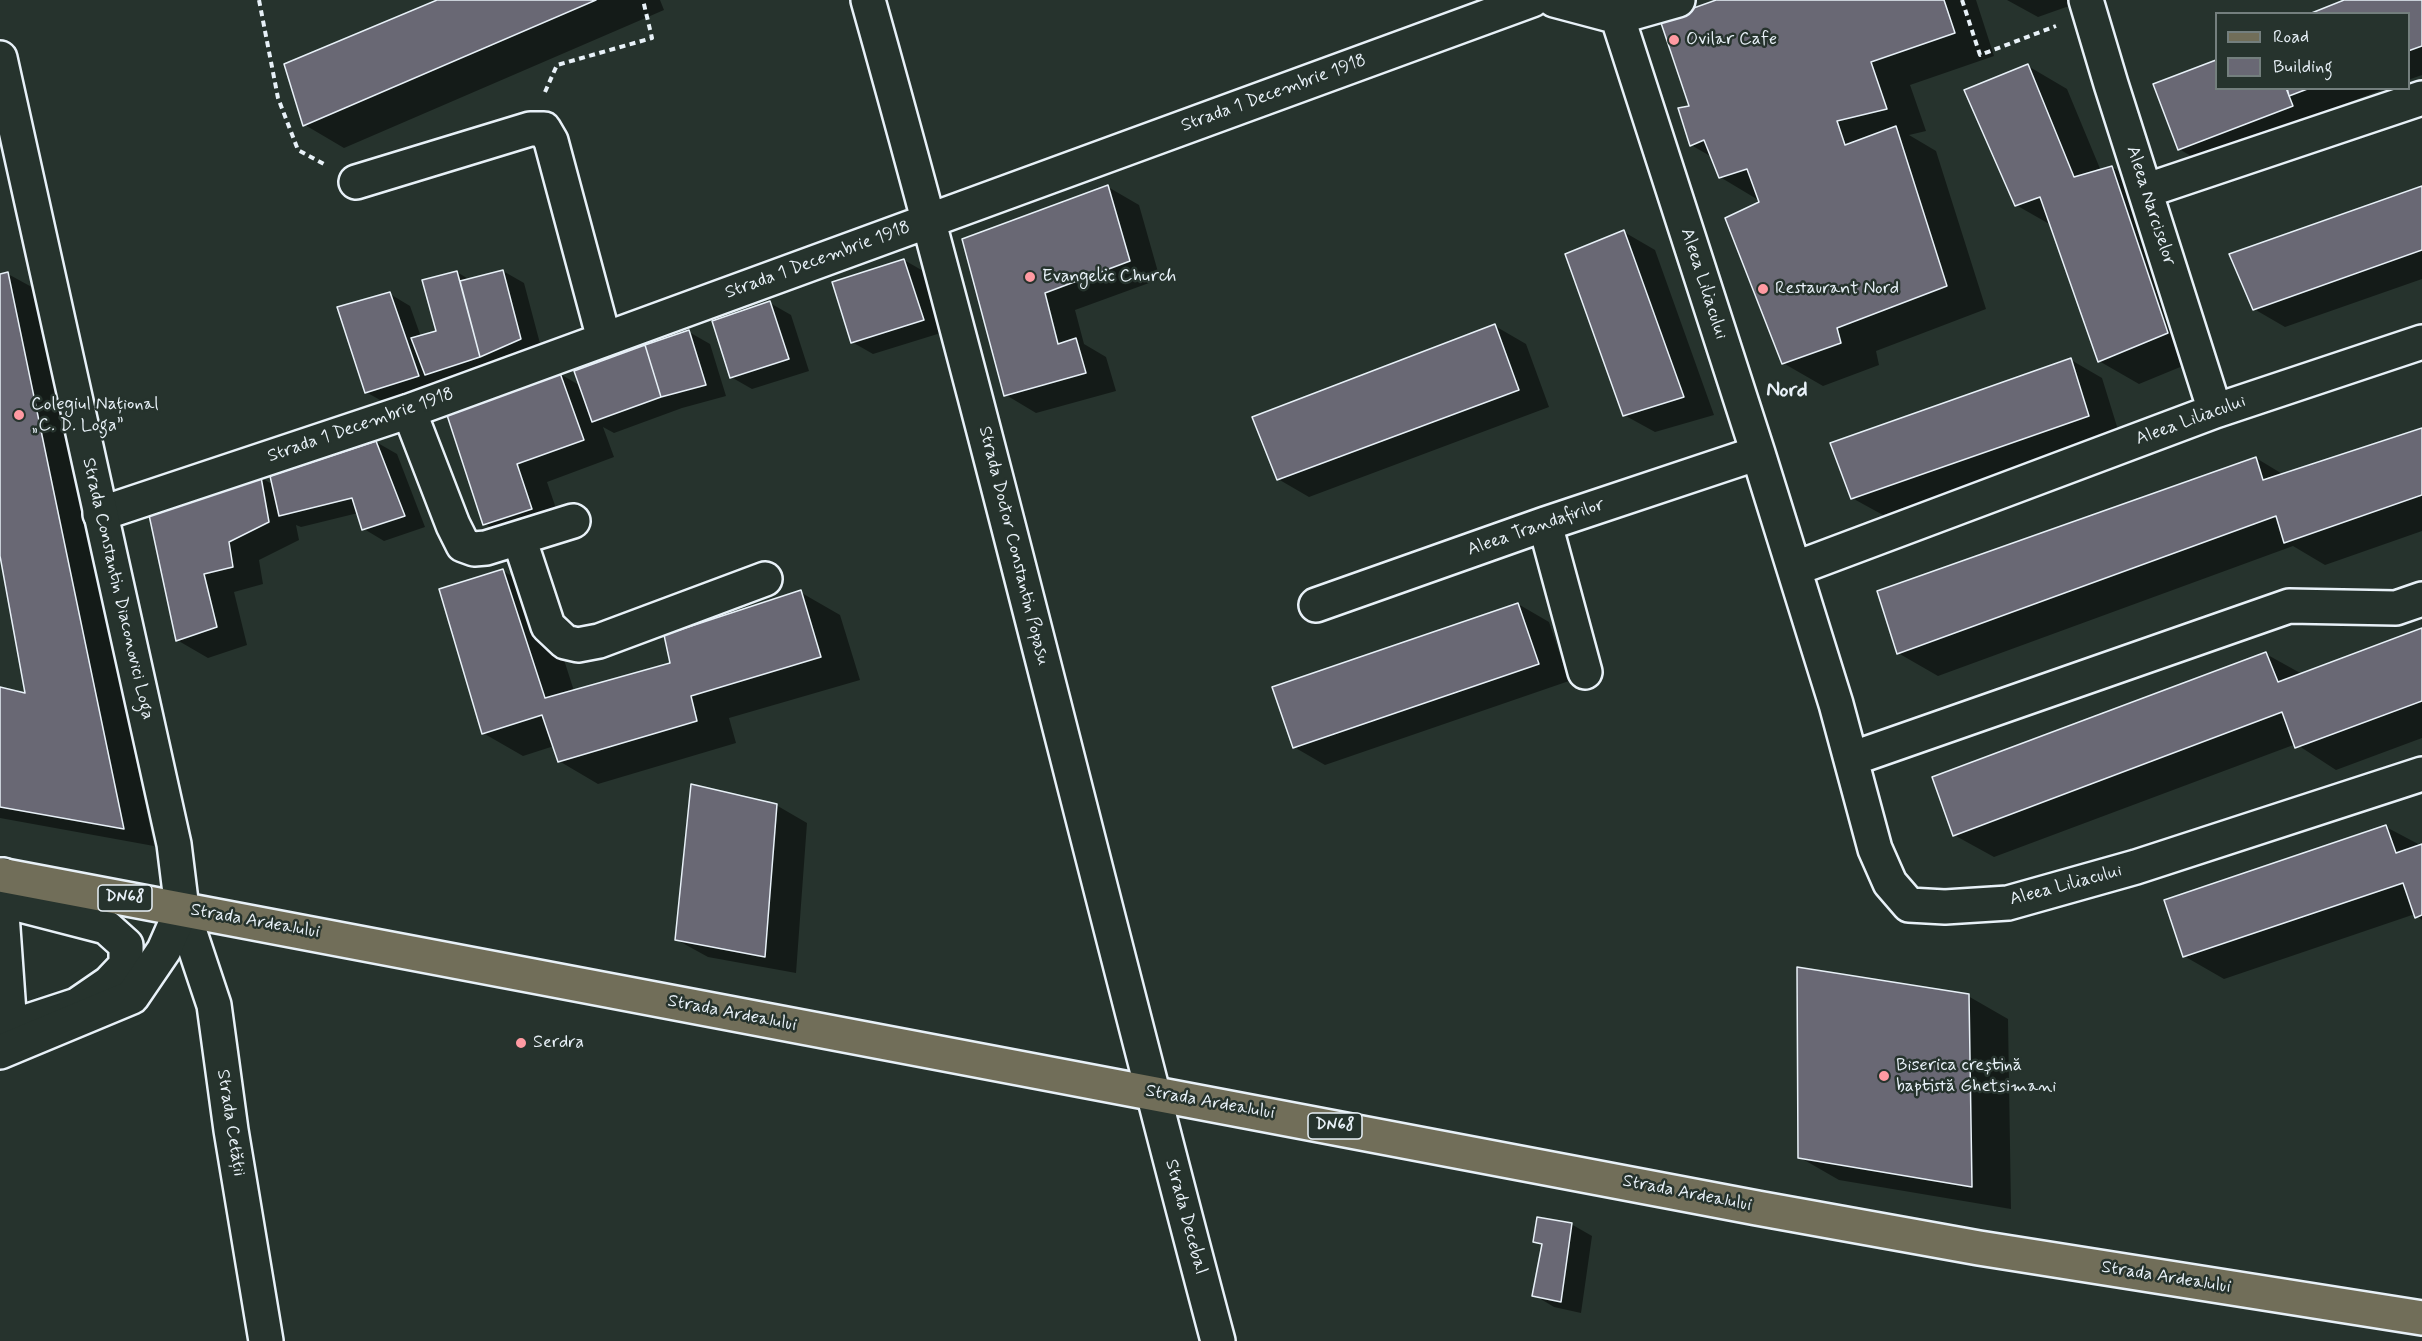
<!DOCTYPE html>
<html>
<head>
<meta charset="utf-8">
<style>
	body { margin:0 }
	#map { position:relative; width:2422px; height:1341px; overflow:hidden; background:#26332d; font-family:Mynerve,sans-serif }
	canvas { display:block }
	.legend { position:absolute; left:2215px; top:12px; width:195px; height:78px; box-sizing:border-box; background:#26332d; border:2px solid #747f7e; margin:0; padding:8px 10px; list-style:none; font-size:18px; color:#e8f1f8 }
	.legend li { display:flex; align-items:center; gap:12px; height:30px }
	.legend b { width:30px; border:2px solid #747f7e }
</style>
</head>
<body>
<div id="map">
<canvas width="2422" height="1341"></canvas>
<ul class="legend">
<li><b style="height:8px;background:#716e59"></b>Road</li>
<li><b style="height:16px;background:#696874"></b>Building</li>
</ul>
</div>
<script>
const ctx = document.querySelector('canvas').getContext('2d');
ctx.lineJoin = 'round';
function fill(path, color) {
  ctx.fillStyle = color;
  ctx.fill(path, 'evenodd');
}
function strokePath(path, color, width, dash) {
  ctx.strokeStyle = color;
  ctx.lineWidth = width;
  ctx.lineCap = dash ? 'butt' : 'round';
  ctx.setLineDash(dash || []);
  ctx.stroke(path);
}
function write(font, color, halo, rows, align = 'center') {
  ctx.font = font + ' Mynerve,sans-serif';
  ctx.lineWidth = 5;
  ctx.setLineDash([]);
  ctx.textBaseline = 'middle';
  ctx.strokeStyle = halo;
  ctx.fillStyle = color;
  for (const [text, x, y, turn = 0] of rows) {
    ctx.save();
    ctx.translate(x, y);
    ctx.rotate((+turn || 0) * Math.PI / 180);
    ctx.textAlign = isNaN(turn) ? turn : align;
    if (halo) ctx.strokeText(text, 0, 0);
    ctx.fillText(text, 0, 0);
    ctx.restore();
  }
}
const shadow = new Path2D(`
	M440,0H660L664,10L344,148L305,125Z
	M1720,0H1976L1994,56L1910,85L1926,131L1909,135L1936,151L1986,309L1876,351L1879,365L1823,386L1783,363L1760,201L1720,177L1712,157L1691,145V107Z
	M2007,0H2086L2038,17Z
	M2348,0H2422V75L2408,80V14Z
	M2216,62V88H2386L2319,114L2323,124L2210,167L2179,149L2155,85Z
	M2028,66L2067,89L2101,171L2112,167L2152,190L2207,356L2139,384L2099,361L2051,225L2016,205Z
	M1108,187L1139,205L1160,279L1075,310L1084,344L1106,357L1116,391L1036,413L1006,395L964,240Z
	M2422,187V279L2285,327L2254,309Z
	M1624,232L1655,250L1714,415L1655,432L1624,415Z
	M904,260L925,272L944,332L873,354L852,342Z
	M503,271L524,283L542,351L447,386L436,380L439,388L387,404L366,392L390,294L410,306L421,337L437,332L457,272L470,280Z
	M8,274L39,291L154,846L0,818V689L27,694L0,548V276Z
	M770,303L791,315L809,371L752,389L731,377Z
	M1495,326L1526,344L1549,407L1309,497L1278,479Z
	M689,332L710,344L726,396L682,408L614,433L603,427L614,457L547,482L562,526L515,541L485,524L560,374L581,386Z
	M2071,360L2102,378L2119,433L1883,515L1852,498Z
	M2422,430V531L2325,565L2293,546L1938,676L1898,653L2256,458L2284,475Z
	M376,442L397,454L425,527L384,541L364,529L358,513L301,527L296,525L299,540L259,560L263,584L234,592L247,645L208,658L177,640L151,516L261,478L274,485Z
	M503,571L543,594L574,691L671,665L800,592L840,615L860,680L729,718L736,743L598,784L559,761L554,746L523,756L483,733Z
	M1518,604L1549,622L1569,681L1325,765L1294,747Z
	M2422,630V738L2336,770L2296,744L1994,857L1954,835L2266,654L2302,674Z
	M776,805L807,823L796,973L708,957L677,940Z
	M2386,827L2422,846V920L2415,914L2224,979L2184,956Z
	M1968,996L2008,1019L2011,1209L1839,1180L1799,1157Z
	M1571,1224L1592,1236L1581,1313L1554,1307L1534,1295L1543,1246L1534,1241Z`);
const building = new Path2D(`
	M437,0H596L303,126L284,64Z
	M1716,0H1944L1955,33L1871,62L1887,109L1837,121L1845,145L1896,126L1947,286L1837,328L1841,343L1782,364L1725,218L1759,202L1747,169L1719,178L1704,140L1690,146L1678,108L1689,106L1660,20Z
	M2344,0H2422V46L2408,51V14H2309Z
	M2216,60V88H2286L2293,106L2178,150L2153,84Z
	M2028,64L2074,177L2112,166L2168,333L2098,362L2040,197L2015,206L1964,90Z
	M2287,88H2310L2289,96Z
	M1108,185L1130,261L1045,293L1058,344L1076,338L1086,373L1004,396L962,239Z
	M2422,186V250L2253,310L2229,254Z
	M1624,230L1684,397L1623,416L1565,254Z
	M904,259L924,320L851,343L832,282Z
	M503,270L521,339L480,357L460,281Z
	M457,271L480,357L425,375L411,338L436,331L422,280Z
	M8,272L124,829L0,807V687L25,693L0,556V274Z
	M390,292L419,376L365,393L337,307Z
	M770,301L789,359L730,378L712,321Z
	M1495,324L1519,390L1277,480L1252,417Z
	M689,330L706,385L661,397L645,345Z
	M645,345L661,397L592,422L574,371Z
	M2071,358L2089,416L1851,499L1830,443Z
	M560,373L584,440L517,464L532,509L483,525L445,409Z
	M2422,428V495L2284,543L2276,516L1897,654L1877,591L2256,457L2263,480Z
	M376,441L405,516L362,530L352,498L279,516L270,476Z
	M261,477L269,522L229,542L233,567L204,574L217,627L176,641L149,515Z
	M503,569L545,698L670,663L664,635L801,590L821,657L691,696L697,721L558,762L542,715L482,734L439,589Z
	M1518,603L1539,664L1293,748L1272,687Z
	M2422,628V701L2295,748L2282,712L1953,836L1932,777L2266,652L2278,682Z
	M691,784L777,804L765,957L675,940Z
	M2386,825L2396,853L2422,844V915L2415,918L2403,883L2183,957L2164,900Z
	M1797,967L1969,994L1972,1187L1798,1158Z
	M1537,1217L1572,1223L1561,1302L1532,1296L1542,1244L1533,1242Z`);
const path = new Path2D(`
	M259,0L278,98L298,150L324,164
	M1962,0L1980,55L2056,26
	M545,92L557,65L652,38L643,0`);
const street = new Path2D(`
	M868,0C993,445 1099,895 1218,1341
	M1554,0L1618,17L1678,0
	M1612,0L1758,453L1836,704L1875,849L1890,883L1909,905L1945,907L2008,903L2136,867L2422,774
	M2086,0L2111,84L2215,411
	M356,182L530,129H544L551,141L604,339
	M2145,191L2422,98
	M409,411L453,525L463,545L474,549L486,548L573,521
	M100,514L409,411L1532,0
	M1545,524L1585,672
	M519,538L548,626L565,642L578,645L599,641L765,579
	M1794,569L2215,411L2422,342
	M1316,605L1545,524L1758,453
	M1851,759L2289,606L2396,608L2422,599
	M1,900L106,927L126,945V965L109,983L77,1005L10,1027L1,900L3,875
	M182,909L214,1005L231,1130L266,1341`);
const secondary = new Path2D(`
	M0,58L174,844L182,909L164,950L132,997L0,1052`);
const primary = new Path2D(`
	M0,875L1757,1208L1979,1248L2422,1318`);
const markers = [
	[1674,40,6,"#ff9aa2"],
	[1030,277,6,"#ff9aa2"],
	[1763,289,6,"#ff9aa2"],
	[19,415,6,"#ff9aa2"],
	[521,1043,6,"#ff9aa2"],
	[1884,1076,6,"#ff9aa2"]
];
const shields = [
	[125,898,54],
	[1335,1126,54]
];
const shieldNames = [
	["DN68",125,898],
	["DN68",1335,1126]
];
const poiNames = [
	["Ovilar Cafe",1686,40],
	["Evangelic Church",1042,277],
	["Restaurant Nord",1775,289],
	["Colegiul Național",31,405],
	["„C. D. Loga”",31,426],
	["Serdra",533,1043],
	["Biserica creștină",1896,1066],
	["baptistă Ghetsimani",1896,1087]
];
const streetNames = [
	["Strada 1 Decembrie 1918",1274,94,-20],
	["Aleea Narciselor",2150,206,72],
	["Strada 1 Decembrie 1918",818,261,-20],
	["Aleea Liliacului",1703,284,72],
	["Aleea Liliacului",2191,421,-20],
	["Strada 1 Decembrie 1918",361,426,-19],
	["Aleea Trandafirilor",1536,528,-19],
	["Strada Doctor Constantin Popasu",1013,546,76],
	["Strada Constantin Diaconovici Loga",117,589,77],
	["Aleea Liliacului",2066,886,-15],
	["Strada Ardealului",255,922,10],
	["Strada Ardealului",732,1014,11],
	["Strada Ardealului",1210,1103,10],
	["Strada Cetății",230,1123,81],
	["Strada Ardealului",1687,1194,11],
	["Strada Decebal",1185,1217,75],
	["Strada Ardealului",2166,1278,9]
];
const quarterNames = [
	["Nord",1787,392]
];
fill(shadow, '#0007');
fill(building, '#696874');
strokePath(building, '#e8f1f8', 1.5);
strokePath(street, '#e8f1f8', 38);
strokePath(secondary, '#e8f1f8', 38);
strokePath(primary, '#e8f1f8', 38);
strokePath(path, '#e8f1f8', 4, [6, 4.5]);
strokePath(street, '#26332d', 33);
strokePath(secondary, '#26332d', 33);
strokePath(primary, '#716e59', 33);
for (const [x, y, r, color] of markers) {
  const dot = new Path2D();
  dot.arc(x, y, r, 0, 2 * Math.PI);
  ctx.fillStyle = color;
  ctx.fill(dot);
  strokePath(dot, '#26332d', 2);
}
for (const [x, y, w] of shields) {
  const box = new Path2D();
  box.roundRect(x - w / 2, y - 13, w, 26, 4.5);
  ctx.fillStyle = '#26332d';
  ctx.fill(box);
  strokePath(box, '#e8f1f8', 1.5);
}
write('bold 16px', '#e8f1f8', null, shieldNames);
write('18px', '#e8f1f8', '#26332d', poiNames, 'left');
write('18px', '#e8f1f8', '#26332d', streetNames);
write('bold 21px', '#e8f1f8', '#26332d', quarterNames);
</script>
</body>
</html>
